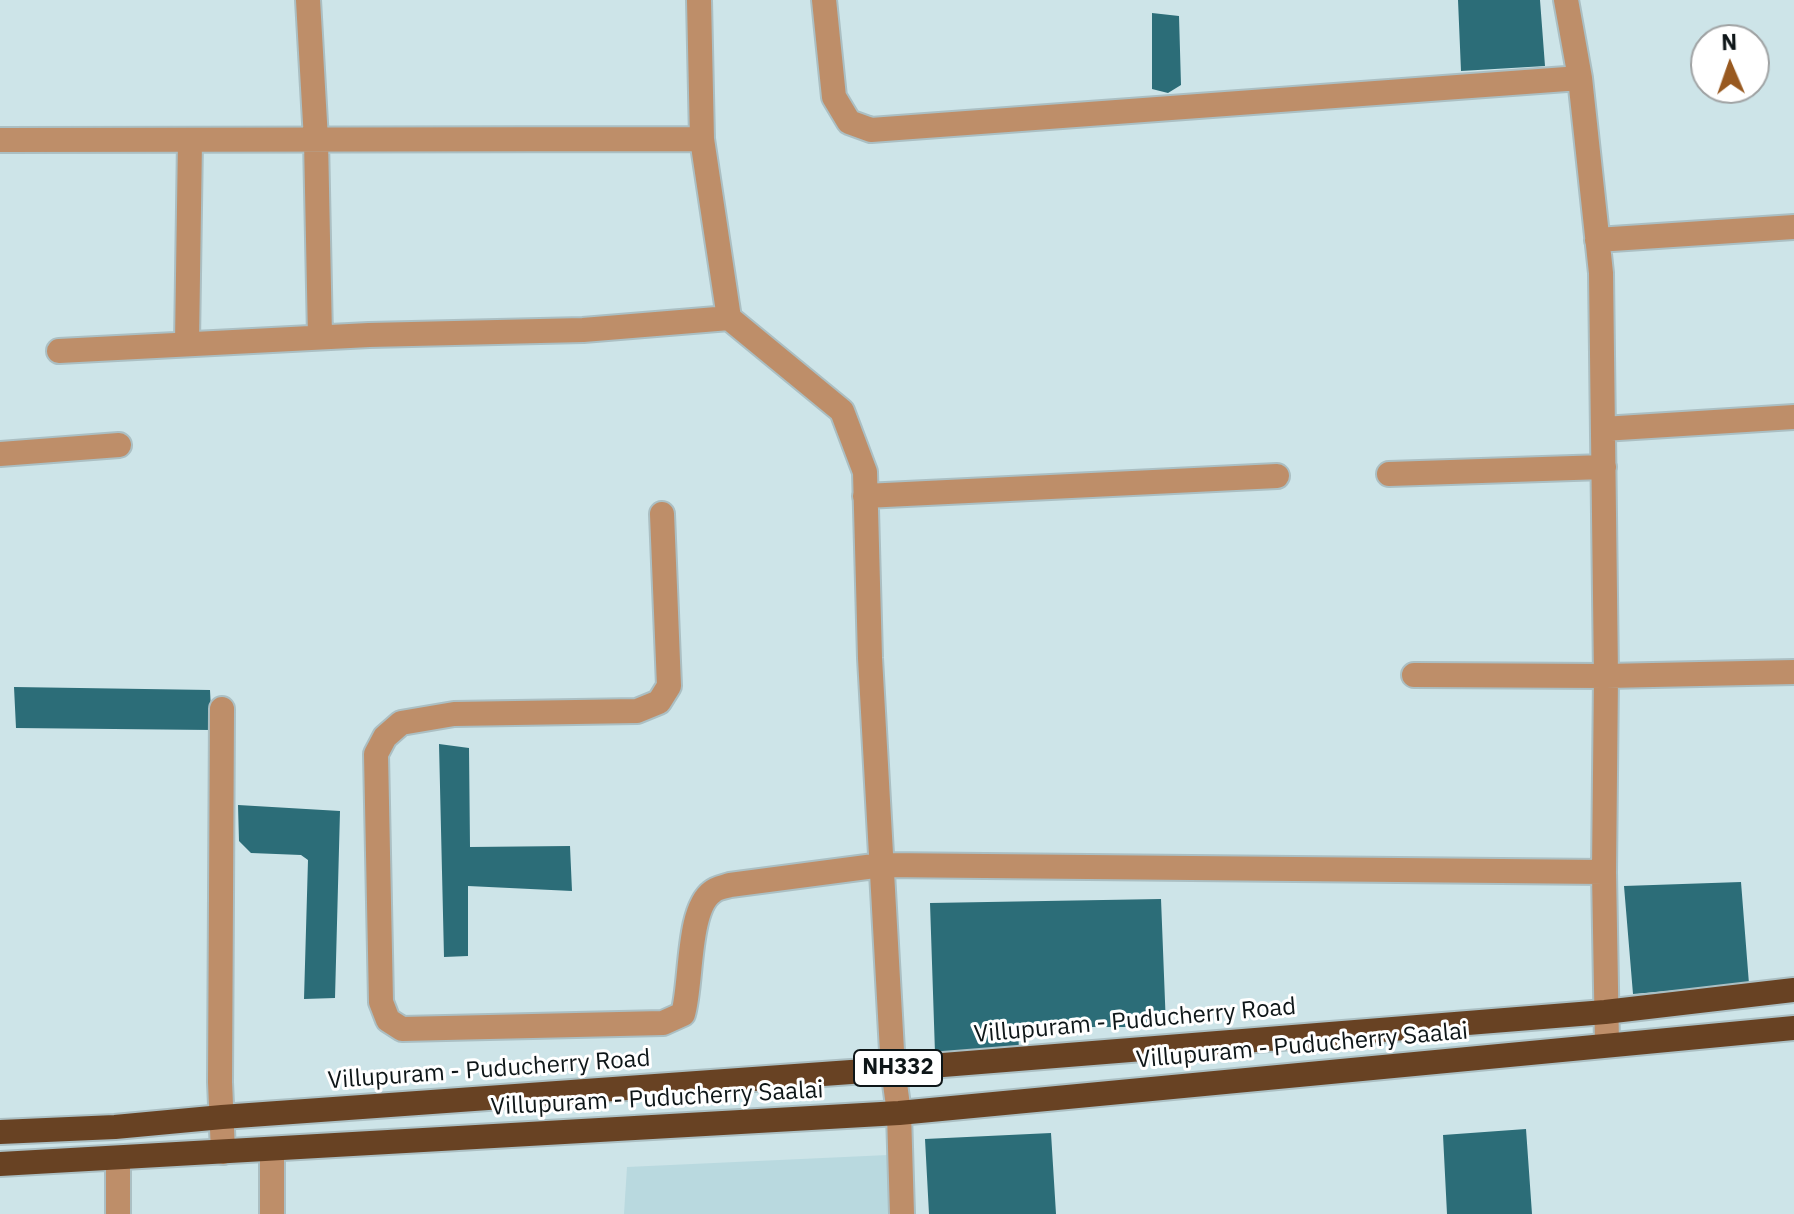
<!DOCTYPE html>
<html>
<head>
<meta charset="utf-8">
<style>
	body { margin:0 }
	#map { position:relative; width:1794px; height:1214px; overflow:hidden; background:#cde4e8; font-family:"IBM Plex Sans",sans-serif }
	canvas { display:block }
	.north { position:absolute; left:1690px; top:24px; width:80px; height:80px; box-sizing:border-box; background:#fff; border:2px solid #9fa2a3; border-radius:50%; rotate:358deg; font-size:22px; font-weight:700; line-height:32px; text-align:center; color:#0e1618 }
	.north::after { content:''; display:block; margin:auto; width:28px; height:36px; background:#985920; clip-path:polygon(50% 0,100% 100%,50% 72%,0 100%) }
</style>
</head>
<body>
<div id="map">
<canvas width="1794" height="1214"></canvas>
<div class="north">N</div>
</div>
<script>
const ctx = document.querySelector('canvas').getContext('2d');
ctx.lineJoin = 'round';
function fill(path, color) {
  ctx.fillStyle = color;
  ctx.fill(path, 'evenodd');
}
function strokePath(path, color, width, dash) {
  ctx.strokeStyle = color;
  ctx.lineWidth = width;
  ctx.lineCap = dash ? 'butt' : 'round';
  ctx.setLineDash(dash || []);
  ctx.stroke(path);
}
function write(font, color, halo, rows, align = 'center') {
  ctx.font = font + ' "IBM Plex Sans",sans-serif';
  ctx.lineWidth = 6;
  ctx.setLineDash([]);
  ctx.textBaseline = 'middle';
  ctx.strokeStyle = halo;
  ctx.fillStyle = color;
  for (const [text, x, y, turn = 0] of rows) {
    ctx.save();
    ctx.translate(x, y);
    ctx.rotate((+turn || 0) * Math.PI / 180);
    ctx.textAlign = isNaN(turn) ? turn : align;
    if (halo) ctx.strokeText(text, 0, 0);
    ctx.fillText(text, 0, 0);
    ctx.restore();
  }
}
const built = new Path2D(`
	M888,1155L890,1214H624L627,1167Z`);
const building = new Path2D(`
	M1458,0H1540L1545,66L1461,71Z
	M1152,13L1179,16L1181,85L1168,93L1152,89Z
	M14,687L210,690L212,730L16,728Z
	M439,744L469,748L470,847L570,846L572,891L468,886V956L444,957Z
	M238,805L340,811L335,998L304,999L308,860L301,855L251,853L239,841Z
	M1741,882L1749,984L1633,994L1624,886Z
	M1161,899L1166,1027H1018L1019,1051L935,1053L930,903Z
	M1526,1129L1532,1214H1447L1443,1135Z
	M1051,1133L1056,1214H929L925,1139Z`);
const minor = new Path2D(`
	M308,0L316,140L320,337
	M699,0L702,139L729,318L842,411L865,472L870,658L893,1069L899,1113L902,1214
	M824,0L834,97L849,122L871,130L1580,78
	M1566,0L1580,78L1601,273L1606,676L1604,872L1607,1045
	M0,140L702,139
	M1597,240L1794,227
	M187,343L190,140
	M59,351L369,335L583,330L729,318
	M1603,429L1794,417
	M0,454L119,445
	M1389,474L1604,467
	M865,496L1277,476
	M662,514L669,686L659,702L637,711L454,714L401,723L385,737L376,754L381,1002L388,1020L402,1029L663,1023L683,1014C692,984 687,910 712,892C716,888 724,887 730,885L882,865L1604,872
	M1414,675L1606,676L1794,672
	M222,709L220,1082L223,1152
	M272,1150V1214
	M118,1159V1214`);
const highway = new Path2D(`
	M0,1132L115,1127L222,1117L893,1069L1605,1012L1794,990
	M0,1164L899,1113L1794,1028`);
const shields = [
	[898,1068,88]
];
const shieldNames = [
	["NH332",898,1068]
];
const streetNames = [
	["Villupuram - Puducherry Road",1135,1021,-5],
	["Villupuram - Puducherry Saalai",1302,1046,-5],
	["Villupuram - Puducherry Road",489,1070,-4],
	["Villupuram - Puducherry Saalai",657,1099,-3]
];
fill(built, '#b9d9df');
fill(building, '#2c6d78');
strokePath(minor, '#abbfc3', 28);
strokePath(highway, '#abbfc3', 28);
strokePath(minor, '#be8e69', 24);
strokePath(highway, '#684223', 24);
for (const [x, y, w] of shields) {
  const box = new Path2D();
  box.roundRect(x - w / 2, y - 18, w, 36, 6);
  ctx.fillStyle = '#fff';
  ctx.fill(box);
  strokePath(box, '#0e1618', 2);
}
write('bold 22px', '#0e1618', null, shieldNames);
write('24px', '#0e1618', '#fff', streetNames);
</script>
</body>
</html>
